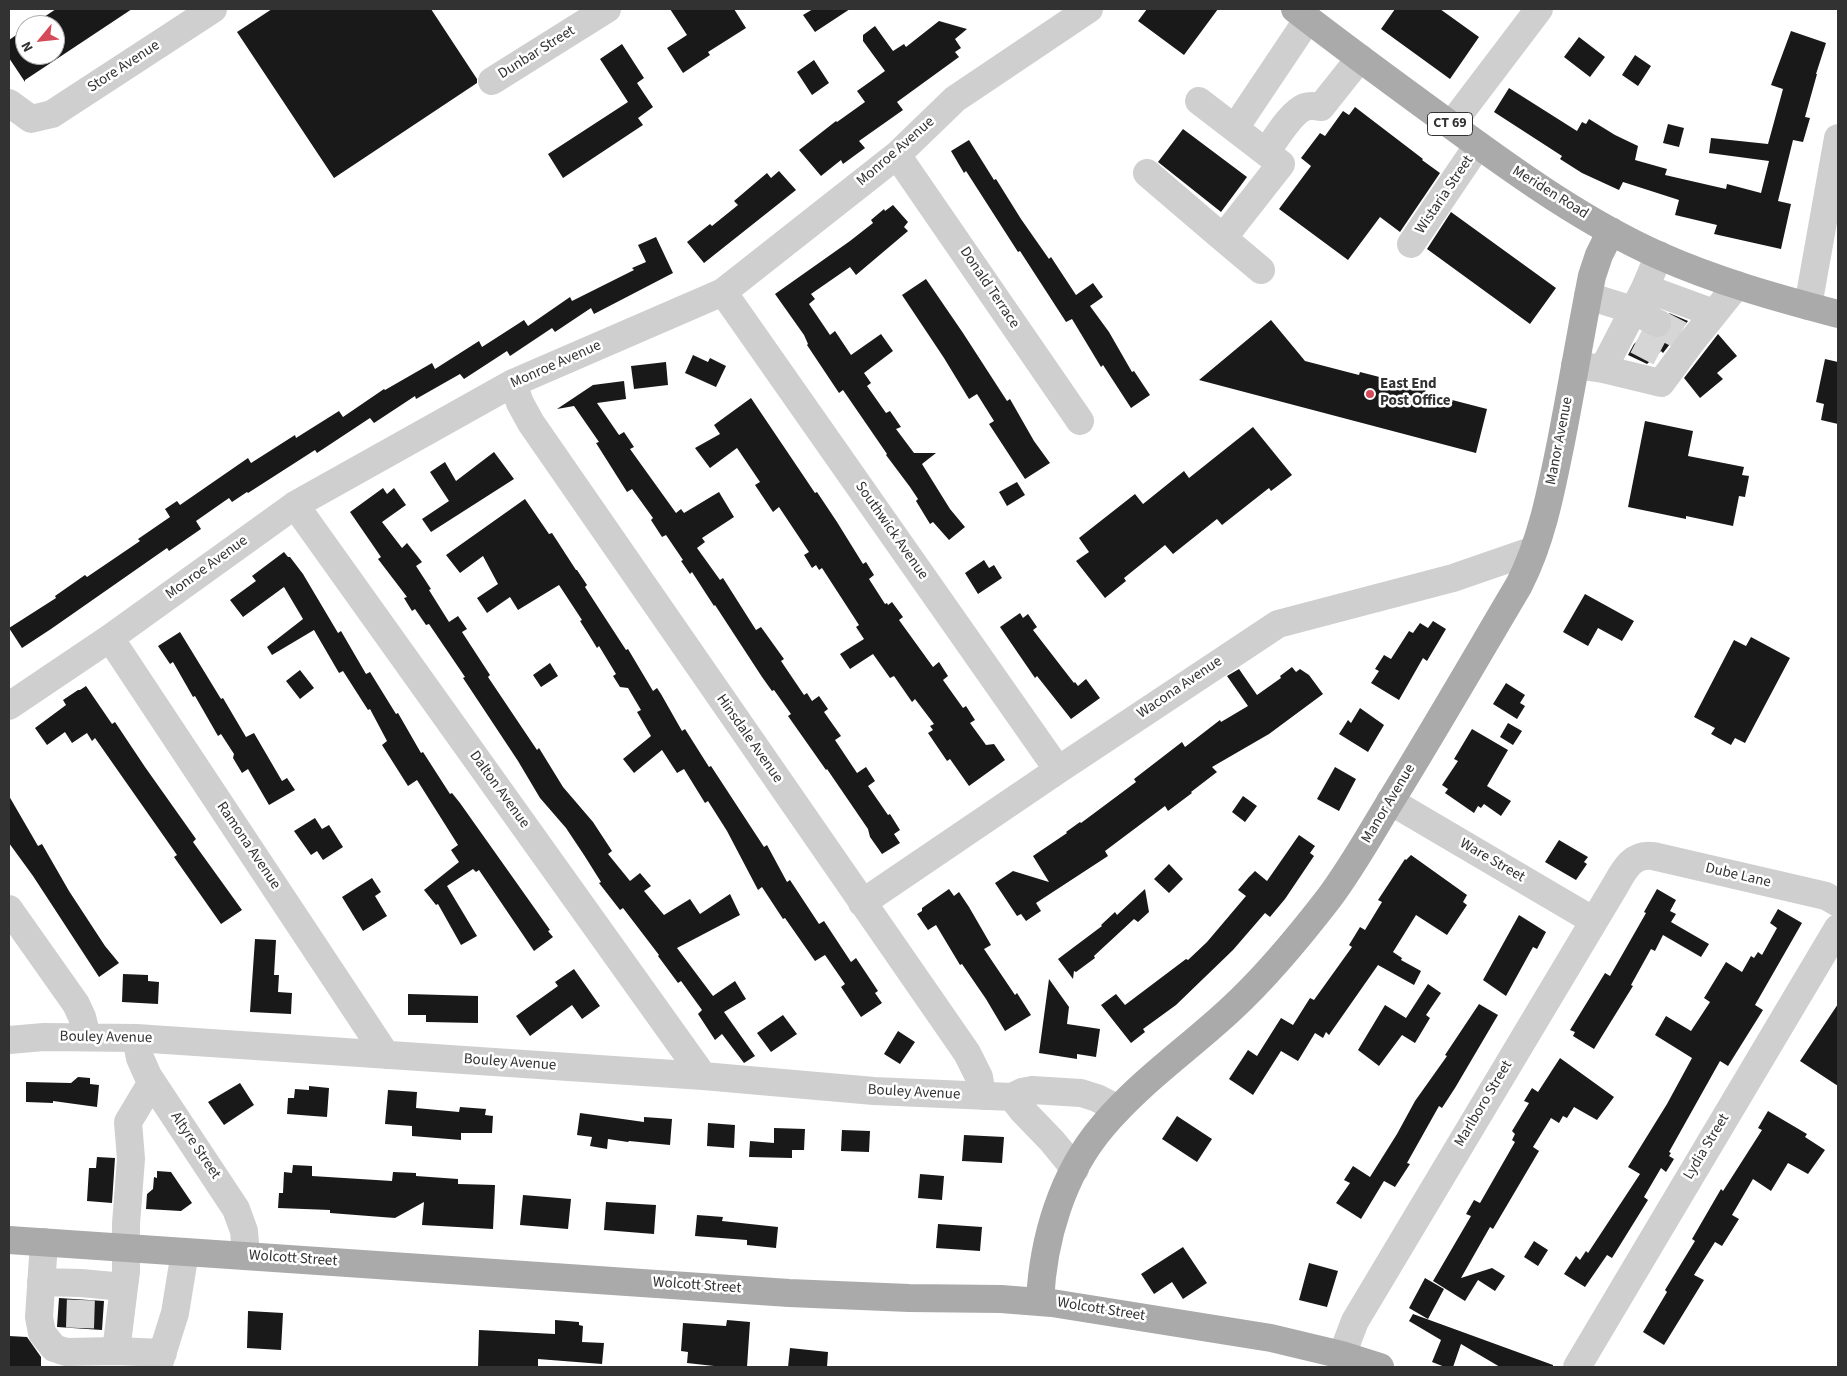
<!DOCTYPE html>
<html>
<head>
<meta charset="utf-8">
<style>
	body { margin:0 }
	#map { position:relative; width:1847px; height:1376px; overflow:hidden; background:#fff; font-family:"Source Sans 3",sans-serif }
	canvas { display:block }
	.frame { position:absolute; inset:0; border:10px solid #323232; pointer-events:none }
	.north { position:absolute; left:15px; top:15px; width:50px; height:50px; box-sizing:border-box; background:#fff; border:1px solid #adadad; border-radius:50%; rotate:242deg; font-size:14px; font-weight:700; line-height:20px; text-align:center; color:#323232 }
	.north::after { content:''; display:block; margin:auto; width:18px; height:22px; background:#d44a57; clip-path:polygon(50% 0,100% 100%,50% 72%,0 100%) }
</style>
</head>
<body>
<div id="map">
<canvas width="1847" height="1376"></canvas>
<div class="frame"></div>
<div class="north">N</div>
</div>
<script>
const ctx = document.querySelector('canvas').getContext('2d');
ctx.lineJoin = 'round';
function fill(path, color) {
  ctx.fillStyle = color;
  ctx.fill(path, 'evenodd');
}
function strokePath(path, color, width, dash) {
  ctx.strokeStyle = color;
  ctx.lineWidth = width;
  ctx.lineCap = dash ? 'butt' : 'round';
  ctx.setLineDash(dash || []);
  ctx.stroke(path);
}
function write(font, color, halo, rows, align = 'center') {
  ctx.font = font + ' "Source Sans 3",sans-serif';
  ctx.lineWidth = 5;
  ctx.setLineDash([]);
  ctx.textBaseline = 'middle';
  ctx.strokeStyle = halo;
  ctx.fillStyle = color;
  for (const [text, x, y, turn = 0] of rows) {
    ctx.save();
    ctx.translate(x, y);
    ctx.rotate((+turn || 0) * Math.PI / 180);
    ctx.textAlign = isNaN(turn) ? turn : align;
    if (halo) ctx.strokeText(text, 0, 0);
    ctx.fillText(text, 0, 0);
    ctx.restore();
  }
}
const building = new Path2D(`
	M56,9H132L25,80V82L9,58V40L25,29V55H55V25H32Z
	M272,9H431L477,79V83L334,178L237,32Z
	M670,9H734L746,28L708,52L710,55L683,73L667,48L687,35Z
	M813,9H850L815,32L803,15Z
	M1147,9H1218L1184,55L1138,21Z
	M1395,9H1440L1479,37L1450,79L1381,29Z
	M939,21L967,29L955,39L961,48L955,52L959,57L897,102L903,110L859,141L865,148L843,164L841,160L821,176L799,150L836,121L837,122L865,102L857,91L885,71L863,41V35L875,26L893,51L904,44L906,47Z
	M1791,31L1826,43L1816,74H1817L1805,117L1810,118L1803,142L1793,140L1778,201L1791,204L1781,249L1714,234L1717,225L1675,215L1679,200L1623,182L1619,190L1582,173L1560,159L1562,156L1494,112L1509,88L1577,131L1582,122L1586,124L1589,119L1615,135L1638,146L1635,160L1667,169L1665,175L1726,189L1727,184L1761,193L1769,161L1709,153L1711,138L1768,144L1783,89L1771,85Z
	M1579,37L1605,57L1590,77L1564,57Z
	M622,44L644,78L637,83L653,107L638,118L643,125L563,178L548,154L628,102L600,59Z
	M1635,55L1651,66L1638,86L1622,75Z
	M814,60L829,83L812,95L797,72Z
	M1355,107L1423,159L1422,160L1440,173L1400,232L1380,217L1348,260L1279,209L1311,166L1301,158L1320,133L1325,136L1343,111L1349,115Z
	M1668,124L1684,128L1679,147L1663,143Z
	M1183,129L1247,177L1221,212L1158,162Z
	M969,140L994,180L996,179L1021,219L1049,259L1051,257L1076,295L1093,283L1103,297L1090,306L1109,332L1132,372L1134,371L1150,395L1131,408L1103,365L1101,367L1072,319L1066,322L1020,251L1018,252L966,171L964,173L951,151Z
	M779,171L796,190L704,263L687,242L710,224L712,226L738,205L734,201L767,173L771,178Z
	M893,205L908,222L904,227L908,231L856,275L850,267L811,294L815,299L809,304L830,335L835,331L851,355L881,334L893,351L864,373L871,383L867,386L886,413L890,411L901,427L896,429L914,453H936L922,464L950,509L965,527L949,540L933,522L930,524L916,501L918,499L910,487L886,455L887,454L843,390L839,393L807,345L808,344L804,335L775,294L850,241L873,223L871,220L884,209L885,211Z
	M1451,212L1556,288L1530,324L1427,249Z
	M656,237L673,273L594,314L591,308L555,332L552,328L510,356L507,351L464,379L460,374L416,399L415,396L374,423L370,418L317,453L315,450L248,493L247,492L232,502L229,498L196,521L201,529L169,551L167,548L51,629L22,648L9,628L56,598L55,596L85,575L87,577L140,541L138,539L170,517L165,509L177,501L180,505L248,458L251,463L295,435L296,438L339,411L343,417L384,389L385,390L432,363L435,369L479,341L482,347L524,320L528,326L570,297L572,301L634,270L632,268L646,262L638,245Z
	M926,279L963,333L1007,401L1010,399L1034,441L1050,463L1025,479L989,424L994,421L977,394L969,399L944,358L902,295Z
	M1669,313L1688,321L1663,353L1661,351L1647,364L1628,355L1634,344L1645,334L1657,339L1666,336L1671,330L1673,323Z
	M1271,320L1305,361L1359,375L1360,372L1426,389L1425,393L1487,409L1476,453L1199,380Z
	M1718,334L1737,356L1717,373L1723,379L1700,398L1684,378Z
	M693,355L708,362L710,358L726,366L716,387L685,373Z
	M1825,359L1838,362V424L1821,420L1824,404L1816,402Z
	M666,362L668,385L634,389L631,366Z
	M624,381L626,399L597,403L619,435L624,432L634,447L630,449L676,513L681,509L684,513L719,492L734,517L702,538L705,542L697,548L720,580L723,578L756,630L761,627L784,659L781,661L804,695L807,693L812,701L819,696L828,709L824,712L841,736L835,740L857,773L866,767L875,781L868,786L888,815L890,814L900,830L894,834L900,843L882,854L870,837L868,829L827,769L826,770L788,716L791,714L774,690L772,691L762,677L715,605L714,606L692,572L690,574L681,561L683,560L666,535L662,537L651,520L653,518L632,489L627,492L596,443L599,442L574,406L557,409L593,385Z
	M751,398L815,493L817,492L837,522L863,564L866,562L874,575L869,579L885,604L887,603L888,605L892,602L903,617L899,620L933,667L939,662L948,676L943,680L963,708L966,706L975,720L970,723L986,745L994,744L1005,760L969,786L950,759L947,761L928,733L933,730L930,726L934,724L915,699L912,702L894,676L890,678L873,654L850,669L840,654L864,639L856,627L859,625L822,568L819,570L816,565L812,568L804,555L809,552L779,507L773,512L755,485L760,482L737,448L710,468L695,448L720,434L714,425Z
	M1645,421L1693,431L1688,456L1744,467L1742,475L1749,476L1745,497L1739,496L1733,526L1686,516V519L1628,507Z
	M1253,427L1292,475L1271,491L1269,488L1222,525L1217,519L1173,554L1165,545L1124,578L1126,581L1105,598L1076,561L1089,552L1079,538L1135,494L1143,504L1184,471L1189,478Z
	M494,452L514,479L431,532L422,519L449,501L430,472L445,462L456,481Z
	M1017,482L1025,495L1007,506L999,492Z
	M383,488L387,494L394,488L406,505L382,522L402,548L407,543L422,562L416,566L431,589L429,590L449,622L458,616L467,629L462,632L490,675L488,677L537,750L539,748L563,787L593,822L612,851L608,854L630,881L640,873L651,886L644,891L664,915L690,899L700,914L730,894L740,915L677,948L713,996L735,981L746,999L724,1012L755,1056L744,1063L722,1034L715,1040L698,1014L702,1010L681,981L678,983L658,956L659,955L623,908L620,910L599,883L601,882L584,855L566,828L540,798L518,761L469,687L463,678L465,677L429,624L426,625L415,609L412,611L404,598L407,597L378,559L381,557L350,512Z
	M525,499L549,534L552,533L576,570H577L587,585L585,587L626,650L628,649L653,691L657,688L661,694L682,731L685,729L709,767L711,766L764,847L767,845L787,882L790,880L819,924L824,921L851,962L856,958L878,991L875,993L882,1003L861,1017L841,987L845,984L825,955L815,961L785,918L783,919L762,887L758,890L727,831L708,801L705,803L684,769L677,773L662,750L634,773L623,759L651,736L637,712L641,710L628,688L620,687L613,676L616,674L599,646L597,648L589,635L580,621L582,620L559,585L518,610L510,597L487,613L477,598L498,584L483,556L460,573L446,555Z
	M284,552L288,557H290L303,574L338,633L341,631L366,674L370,672L396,714L398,713L421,753L423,752L450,794L452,793L460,803L550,930L548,931L553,937L534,951L479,870L476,872L473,869L447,886L477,936L461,945L438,904L436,905L424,890L459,862L451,850L458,845L417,780L408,786L382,745L387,741L370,709L368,710L343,671L339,673L314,630L272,655L267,647L303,619L284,587L243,617L230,600L256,581L252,576Z
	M984,560L989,568L994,565L1002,578L978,594L965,573Z
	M1585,594L1634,621L1622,641L1598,628L1588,646L1563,632Z
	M1020,613L1023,618L1028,614L1037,627L1033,630L1074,683L1075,682L1078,686L1086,679L1100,698L1071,719L1037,676L1035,678L1000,627Z
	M1433,621L1446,629L1427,661L1423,658L1399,700L1371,683L1379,671L1375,669L1384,655L1391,659L1409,631L1413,633L1420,623L1428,628Z
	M180,632L221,699L223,698L246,737L254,733L282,781L287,778L295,790L269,805L248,769L242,773L233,758L234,754L221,734L218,736L195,696L193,697L173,662L170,664L158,646Z
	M1751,637L1790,658L1745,743L1735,738L1731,745L1711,734L1715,728L1694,717L1734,640L1746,646Z
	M550,663L558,676L541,687L533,675Z
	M1292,667L1296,672L1300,669L1309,675L1323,694L1269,734L1212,767L1217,772L1191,792L1192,793L1168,811L1165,806L1105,851L1108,856L1036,903L1041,911L1026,921L1021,914L1017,916L995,883L1013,871L1049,882L1033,856L1067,833L1066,832L1080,822L1081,823L1136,782L1134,779L1182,742L1185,747L1220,720L1221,722L1248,706L1227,676L1239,669L1257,695L1281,678L1280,676Z
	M300,670L314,688L300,699L286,681Z
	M1506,683L1525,695L1520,703L1525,706L1517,719L1493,704Z
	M86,686L112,724L115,722L145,767L196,839L193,842L242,910L221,924L174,857L177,855L95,738L92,741L87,733L72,743L65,732L47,745L35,728L66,705L63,700L78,690H80Z
	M1360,708L1384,725L1368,752L1339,734L1348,720L1351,723Z
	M1508,723L1522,731L1513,745L1500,737Z
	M1472,729L1508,750L1487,786L1511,801L1501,816L1484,804L1481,808L1478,806L1474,813L1445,793L1448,789L1442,785L1458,761L1454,759Z
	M1335,767L1356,779L1339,811L1317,799Z
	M9,796L38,846L42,844L69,891L105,946L119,963L99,977L33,876L9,843Z
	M1243,796L1257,806L1245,822L1232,812Z
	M315,818L322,829L329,825L343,847L323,860L317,851L311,855L294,831Z
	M1299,835L1315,846L1310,853L1314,856L1285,899L1270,917L1265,913L1233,950L1176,1005L1143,1029L1145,1032L1131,1043L1101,1005L1116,994L1125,1005L1186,959L1188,960L1207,942L1246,896L1238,890L1249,877L1255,871L1267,881Z
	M1559,840L1588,857L1584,862L1587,864L1576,880L1545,862Z
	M1411,855L1467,895L1463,902L1467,905L1447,935L1416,915L1393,952L1402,958L1401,960L1421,971L1414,985L1378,965L1329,1035L1326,1032L1323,1038L1315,1033L1298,1061L1281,1051L1253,1095L1229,1079L1248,1050L1257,1056L1281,1018L1293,1025L1310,998L1314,1000L1352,947L1349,945L1360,927L1365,930L1382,902L1378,900L1405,859L1406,860Z
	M1169,864L1183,879L1169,893L1154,879Z
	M372,878L381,892L375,896L387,916L363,931L342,897Z
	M949,889L954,896L959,892L969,907L991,945L984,949L1015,995L1017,993L1031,1015L1005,1031L986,999L962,964L960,965L936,925L928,930L917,914L922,911V908Z
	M1145,889L1149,912L1138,922L1134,919L1094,956L1095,958L1076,972L1074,971L1073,979L1058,959L1102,926L1101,925L1115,912L1117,915Z
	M1657,889L1676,900L1670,911L1676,914L1671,922L1709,944L1701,957L1663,935L1655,951L1651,949L1631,985L1633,986L1594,1049L1573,1036L1575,1032L1570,1030L1605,973L1610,976L1646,913L1644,912Z
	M1778,909L1802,923L1755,1005L1763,1010L1728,1066L1720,1061L1669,1152L1671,1153L1669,1156L1674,1159L1666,1172L1661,1168L1644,1197L1648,1200L1612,1258L1607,1255L1585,1287L1564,1274L1576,1256L1580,1260L1586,1251L1588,1253L1640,1174L1628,1167L1667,1104L1692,1058L1655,1035L1666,1016L1691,1031L1710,1002L1704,998L1726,962L1742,972L1751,956L1754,958L1758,952L1762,955L1777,928L1770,923Z
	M1519,915L1546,932L1537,949L1533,947L1506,996L1483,980Z
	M255,939L276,940L274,975H279L278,992L292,993L291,1014L250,1012Z
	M574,969L600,1006L582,1019L572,1005L530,1036L516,1016L558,986L555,982Z
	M123,974L148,975V981L159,982L158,1004L122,1002Z
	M1049,979L1069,1007L1067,1024L1100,1029L1096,1057L1077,1054V1059L1039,1053Z
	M1428,984L1441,993L1426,1015L1430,1018L1415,1043L1402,1035L1379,1066L1358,1050L1385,1005L1406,1018Z
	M408,994L478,996V1023L426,1022V1015H408Z
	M1479,1004L1498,1015L1455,1088L1442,1108L1439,1106L1407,1163L1410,1164L1395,1187L1384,1181L1361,1219L1336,1203L1350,1183L1344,1180L1353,1166L1370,1177L1397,1134L1415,1101L1447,1056L1445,1055Z
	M1838,1004V1086L1800,1061Z
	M783,1015L797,1034L771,1052L757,1033Z
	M898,1031L915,1042L900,1064L884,1054Z
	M1560,1058L1614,1097L1597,1120L1574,1107L1567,1118L1563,1116L1559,1123L1551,1118L1533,1147L1539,1151L1493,1229L1490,1227L1461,1278L1492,1268L1505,1276L1495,1291L1478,1280L1465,1301L1433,1281L1471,1216L1466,1214L1474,1200L1480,1203L1515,1142L1512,1140L1515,1134L1512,1131L1529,1103L1524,1101L1532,1088L1538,1092Z
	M78,1077L90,1078V1084L99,1085L97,1107L53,1101V1103L26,1102V1082L71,1083Z
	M240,1083L254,1105L224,1125L208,1102Z
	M309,1086L329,1088L327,1117L287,1114L288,1098H294L295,1089L309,1090Z
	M388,1090L417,1092L416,1108L459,1112L460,1107L486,1109L485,1115L493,1116L492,1133H461V1140L412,1136V1126L385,1124Z
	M1768,1111L1807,1134L1805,1137L1825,1150L1808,1174L1788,1163L1771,1191L1753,1179L1732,1215L1739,1219L1722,1246L1715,1242L1694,1275L1704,1280L1664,1345L1643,1332L1667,1292L1665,1290L1695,1241L1692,1239L1721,1189L1723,1191L1762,1130L1758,1128Z
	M580,1113L644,1122V1117L672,1119L670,1145L629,1141L628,1142L608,1139L607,1149L590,1146L592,1137L577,1135Z
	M1177,1116L1212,1139L1197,1162L1162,1139Z
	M708,1123L735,1125L734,1148L707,1146Z
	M774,1128L805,1129L804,1150H792V1158L749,1157L750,1141L774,1143Z
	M842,1130L870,1131L869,1152L841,1151Z
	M964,1135L1004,1137L1002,1163L962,1161Z
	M97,1157L115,1158L112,1203L87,1201L89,1168H96Z
	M293,1165L312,1166V1176L392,1181L393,1172L416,1173V1176L458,1179V1184L495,1185L493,1229L422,1225L424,1202L395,1218L330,1213V1210L278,1208L279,1193H283L284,1172L292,1173Z
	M157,1171L171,1172L192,1203L181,1211L146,1209L147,1194L153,1189L154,1177L157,1178Z
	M920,1174L944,1176L942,1200L918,1198Z
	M523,1195L571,1199L568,1229L520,1225Z
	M606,1202L656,1205L654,1234L604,1230Z
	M697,1215L723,1217L722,1221L778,1227L776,1248L747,1245V1240L695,1236Z
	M938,1224L982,1227L980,1251L936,1248Z
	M1534,1241L1548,1250L1538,1266L1524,1257Z
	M1183,1247L1207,1283L1183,1299L1172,1282L1154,1294L1141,1274Z
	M1309,1263L1338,1271L1327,1307L1299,1300Z
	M1425,1278L1444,1289L1428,1319L1409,1308Z
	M59,1298L104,1301L102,1330L57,1327Z
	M248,1311L283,1313L281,1350L247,1348Z
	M1413,1314L1553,1365V1367H1500L1461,1344L1453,1367H1445L1432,1362L1441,1340L1409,1321Z
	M555,1320L579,1322V1325L583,1326L582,1342L604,1343L602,1364L538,1359V1367H478L479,1330L555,1334Z
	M727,1320L750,1322L747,1367H723L687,1363L688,1352L681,1351L683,1323L726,1326Z
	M9,1336L27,1337L41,1357V1367H9Z
	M790,1348L828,1352L827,1367H788Z`);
const minorTunnel = new Path2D(`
	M1657,323L1680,335
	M1637,340L1660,352
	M80,1328L81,1296`);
const minor = new Path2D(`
	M492,81L607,9
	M9,103L31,119L52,114L213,9
	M1451,125L1539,9
	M1235,128L1308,19
	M1266,152C1275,140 1291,112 1305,107C1311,105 1316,106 1321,107L1360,58
	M897,155L1080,421
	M1147,173L1223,238L1281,164L1199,101
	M1223,238L1261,270
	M1411,244L1478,145
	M1659,255L1645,288L1713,313
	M723,292L1058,770
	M1588,296L1633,310L1657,323
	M1808,306L1838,138
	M1575,365L1603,369L1661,383L1692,341L1737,285
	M1603,369L1645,288
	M513,383L520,403L531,423L967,1053L979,1077L982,1096
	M295,505L703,1076
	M110,638L386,1055
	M9,706L110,638L295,505L513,383L723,292L897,155L955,99L1089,9
	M1390,801L1594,921
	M862,903L1058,770L1278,624L1453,578L1534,550
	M9,909L76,1004L82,1017L87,1037
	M136,1038L140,1058L148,1076L236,1209L244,1231L246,1256
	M9,1040L44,1037L136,1038L703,1076L874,1091L1012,1097L1022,1092L1032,1090L1081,1093L1097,1098L1118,1109
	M1012,1097L1023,1111L1052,1141L1075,1169
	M44,1242L39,1317L42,1333L54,1348L66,1352L116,1351L163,1353
	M41,1282L81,1283L124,1287L116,1351
	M124,1287L126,1272V1224L131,1159L128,1122L152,1082
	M1342,1355L1355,1321L1615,886C1624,870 1632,853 1653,856L1826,896L1838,903
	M158,1367L175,1313L185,1252
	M1577,1367L1838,928`);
const major = new Path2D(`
	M1295,9C1349,51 1404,91 1459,131C1522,177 1587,223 1658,255C1716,281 1777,298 1838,314
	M9,1240L789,1293L909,1298L1001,1299L1052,1303L1271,1338L1342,1355L1380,1367
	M1040,1301C1043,1239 1062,1174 1103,1126C1140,1082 1188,1049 1230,1010C1267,976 1299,937 1329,898C1353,866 1372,831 1393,797C1436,727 1477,656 1519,585C1542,540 1551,491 1561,442C1572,386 1581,331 1592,276L1599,255L1611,231`);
const markers = [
	[1370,394,5,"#d44a57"]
];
const shields = [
	[1450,124,45]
];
const shieldNames = [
	["CT 69",1450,124]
];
const streetNames = [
	["Dunbar Street",537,53,-32],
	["Store Avenue",124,67,-33],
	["Monroe Avenue",896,152,-41],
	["Meriden Road",1550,193,32],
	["Wistaria Street",1445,195,-56],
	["Donald Terrace",989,288,56],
	["Monroe Avenue",556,365,-24],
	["Manor Avenue",1560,441,-79],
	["Southwick Avenue",891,531,55],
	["Monroe Avenue",207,568,-36],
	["Wacona Avenue",1180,688,-34],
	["Hinsdale Avenue",749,739,55],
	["Dalton Avenue",499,790,54],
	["Manor Avenue",1389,804,-59],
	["Ramona Avenue",248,846,56],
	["Ware Street",1492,861,30],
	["Dube Lane",1738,876,13],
	["Bouley Avenue",106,1038,1],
	["Bouley Avenue",510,1063,4],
	["Bouley Avenue",914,1093,3],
	["Marlboro Street",1484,1104,-59],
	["Altyre Street",195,1146,56],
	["Lydia Street",1707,1147,-59],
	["Wolcott Street",293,1259,4],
	["Wolcott Street",697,1286,4],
	["Wolcott Street",1101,1310,9]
];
const poiNames = [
	["East End",1380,385],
	["Post Office",1380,402]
];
fill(building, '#191919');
strokePath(minorTunnel, '#d6d6d6', 28, [28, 14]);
strokePath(minor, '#cfcfcf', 28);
strokePath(major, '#aaa', 28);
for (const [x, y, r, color] of markers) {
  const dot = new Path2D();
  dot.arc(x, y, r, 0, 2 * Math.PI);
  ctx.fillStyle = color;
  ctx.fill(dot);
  strokePath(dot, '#fff', 2);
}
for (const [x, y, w] of shields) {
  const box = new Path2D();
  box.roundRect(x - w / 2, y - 11.5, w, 23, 4);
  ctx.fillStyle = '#fff';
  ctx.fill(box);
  strokePath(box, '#323232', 1);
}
write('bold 14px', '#323232', null, shieldNames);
write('15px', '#323232', '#fff', streetNames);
write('bold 15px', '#323232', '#fff', poiNames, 'left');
</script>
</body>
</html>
